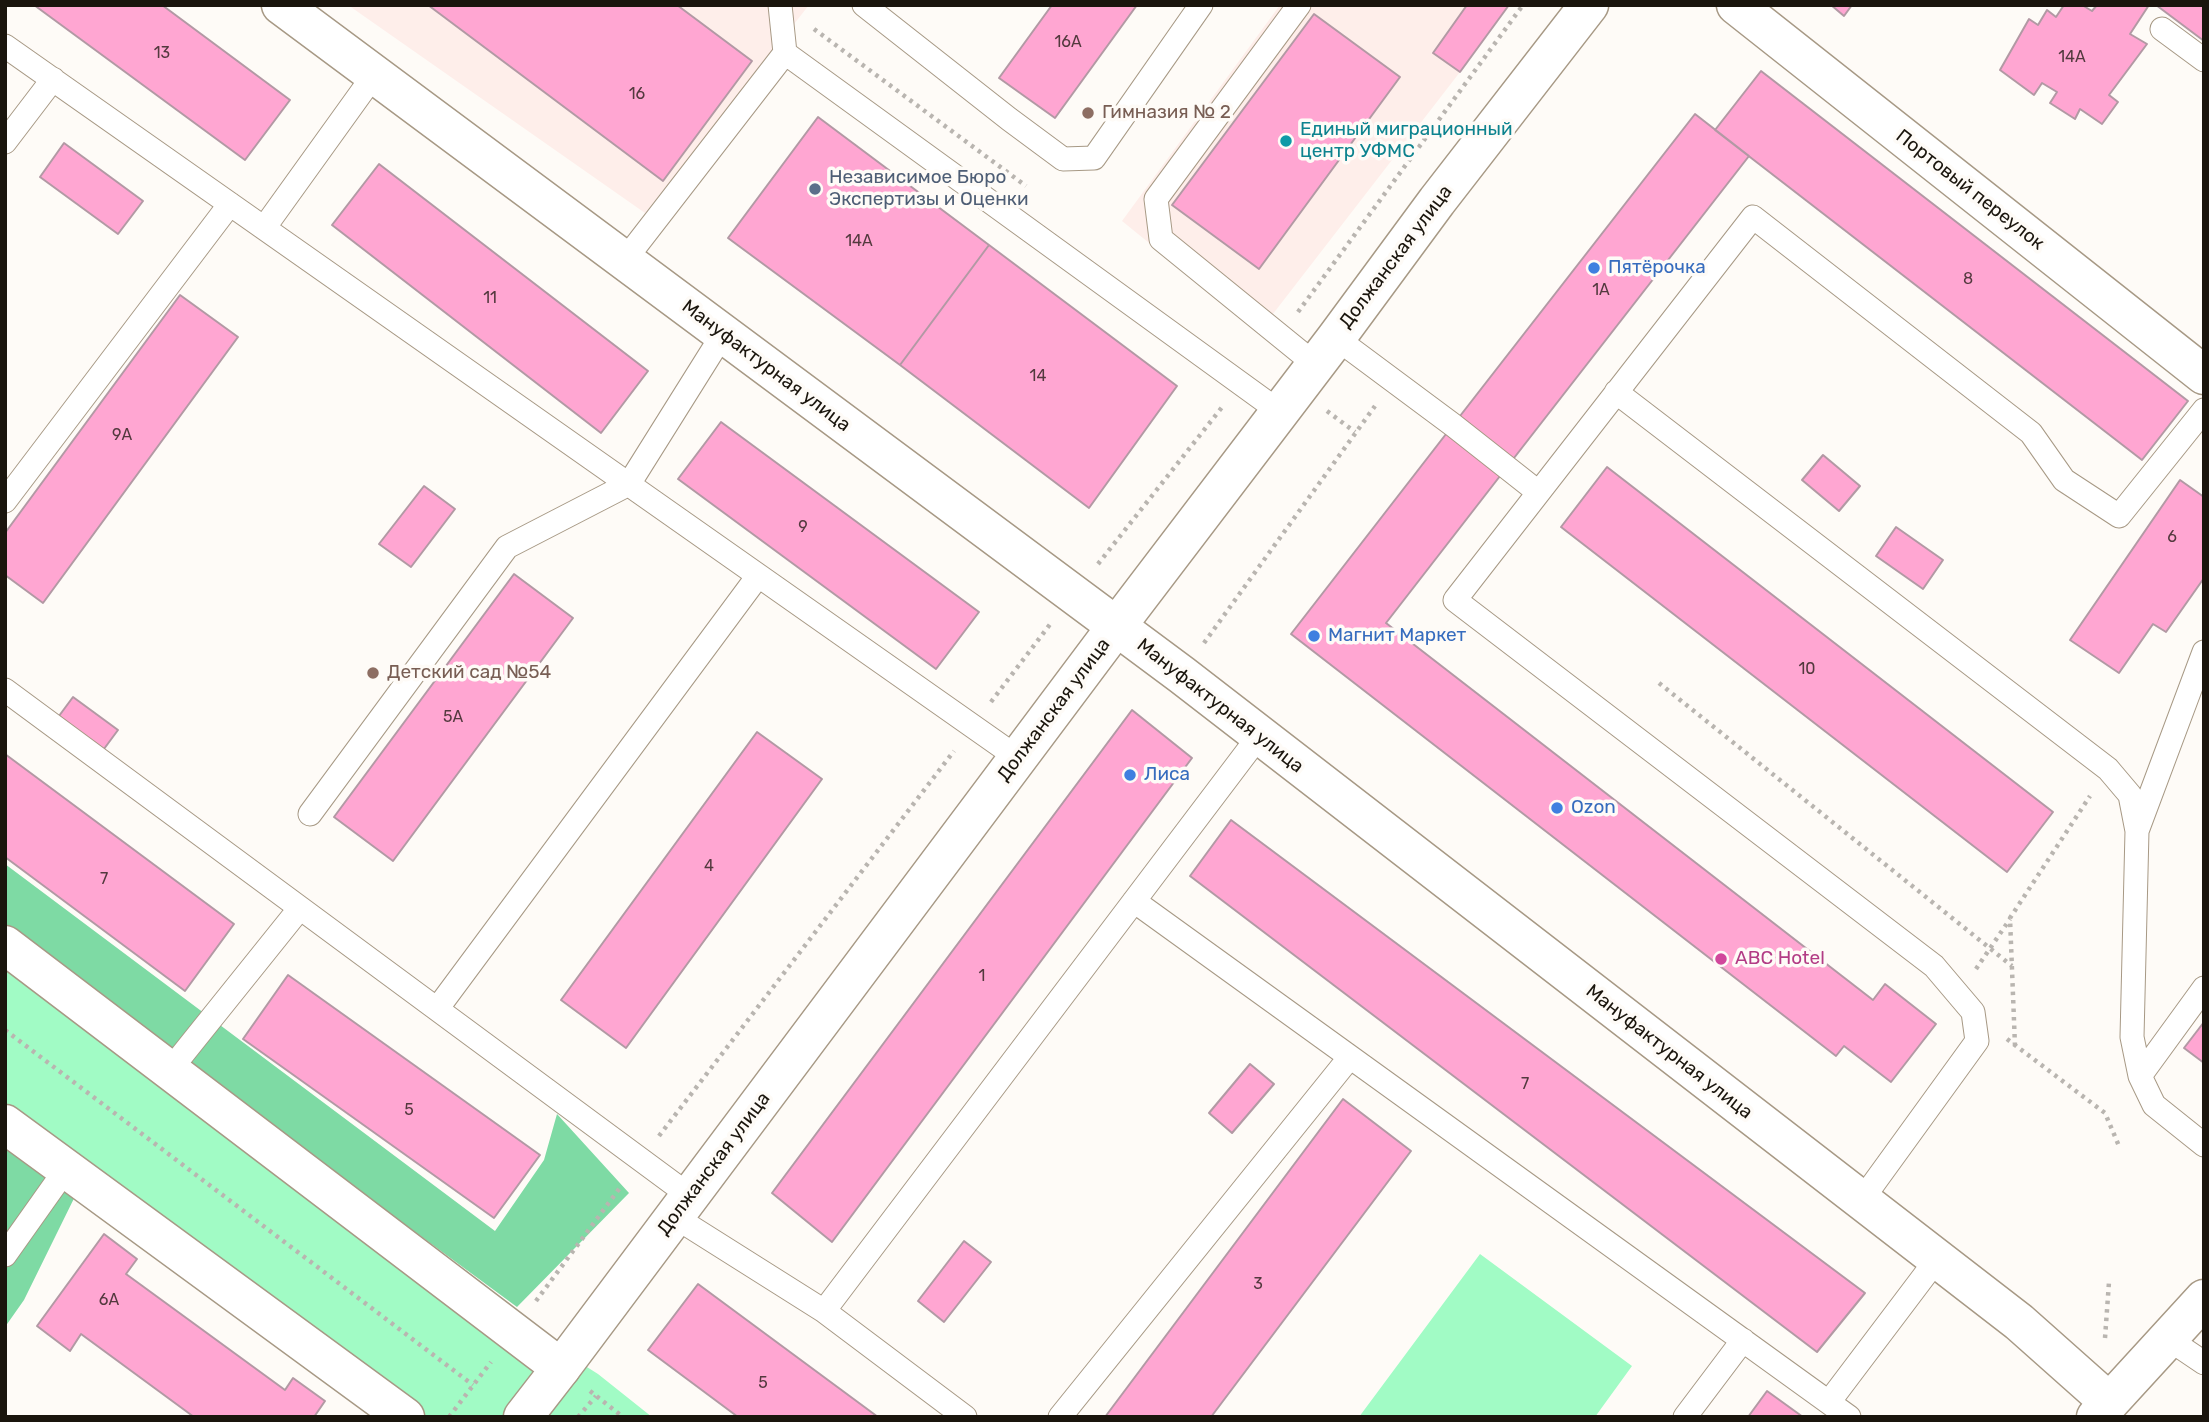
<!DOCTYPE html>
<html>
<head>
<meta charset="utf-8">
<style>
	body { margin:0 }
	#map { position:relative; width:2209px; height:1422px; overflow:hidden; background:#fefbf7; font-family:Rubik,sans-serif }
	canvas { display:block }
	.frame { position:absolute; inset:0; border:7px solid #1a150d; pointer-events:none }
</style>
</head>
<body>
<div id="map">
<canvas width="2209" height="1422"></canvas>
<div class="frame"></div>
</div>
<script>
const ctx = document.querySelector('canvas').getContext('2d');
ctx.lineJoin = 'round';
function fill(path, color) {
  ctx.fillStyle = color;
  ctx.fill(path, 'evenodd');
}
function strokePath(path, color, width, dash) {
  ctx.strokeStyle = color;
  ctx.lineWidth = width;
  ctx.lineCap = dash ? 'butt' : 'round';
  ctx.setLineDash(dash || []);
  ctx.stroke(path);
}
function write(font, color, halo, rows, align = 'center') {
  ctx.font = font + ' Rubik,sans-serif';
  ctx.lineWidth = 7;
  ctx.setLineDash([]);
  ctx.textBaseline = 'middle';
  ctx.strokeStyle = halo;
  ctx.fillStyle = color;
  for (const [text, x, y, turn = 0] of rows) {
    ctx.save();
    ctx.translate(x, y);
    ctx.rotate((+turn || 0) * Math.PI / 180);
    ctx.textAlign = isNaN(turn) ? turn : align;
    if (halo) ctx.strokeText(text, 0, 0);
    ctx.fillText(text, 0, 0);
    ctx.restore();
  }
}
const industrial = new Path2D(`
	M348,5H809L645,213Z
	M1280,5H1509L1460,72L1259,332L1122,221Z`);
const green = new Path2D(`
	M5,931L514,1321L598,1374L652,1417H379L5,1144Z
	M1480,1254L1632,1366L1595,1417H1359Z`);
const forest = new Path2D(`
	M5,864L495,1231L544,1160L557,1114L629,1193L517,1307L5,930Z
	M5,1141L87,1172L24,1300L5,1327Z`);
const building = new Path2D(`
	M34,5H162L290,100L245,160Z
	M428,5H677L752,61L663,181Z
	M1052,5H1137L1055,118L999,78Z
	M1467,5H1509L1460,72L1433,53Z
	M1831,5H1852L1844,16Z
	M2064,5H2082L2092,11L2097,5H2149L2130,34L2147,44L2109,95L2118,102L2102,124L2080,109L2075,119L2050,103L2057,92L2042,83L2034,95L2000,70L2029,19L2038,25L2047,10L2056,17Z
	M2156,5H2204V41Z
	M1314,14L1400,77L1259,269L1172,205Z
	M1761,71L2188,401L2142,460L1715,130Z
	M1695,114L1749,156L1507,467L1453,425Z
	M818,117L989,245L900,365L728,238Z
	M64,143L143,201L118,234L40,177Z
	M379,164L648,371L601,433L332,225Z
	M989,245L1177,386L1089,508L900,365Z
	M180,295L238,337L43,603L5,575V533Z
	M721,422L979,612L936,669L678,479Z
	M1453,425L1507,467L1386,623L1873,1000L1885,984L1936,1024L1891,1082L1844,1046L1836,1056L1291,634Z
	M1823,455L1860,486L1839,511L1802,480Z
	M1607,467L2053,812L2007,872L1561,527Z
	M2180,480L2204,497V578L2166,632L2153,624L2119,673L2070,640Z
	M424,486L455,509L411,567L379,544Z
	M1896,527L1943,560L1923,589L1876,556Z
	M514,574L573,618L393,861L334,817Z
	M73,697L118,730L101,753L56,720Z
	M1132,710L1192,758L832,1242L772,1193Z
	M757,732L822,779L626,1048L561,1000Z
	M5,754L234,924L185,991L5,857Z
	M1231,820L1865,1293L1817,1352L1190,876Z
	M288,975L540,1155L494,1218L243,1039Z
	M2204,1022V1063L2184,1048Z
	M1250,1064L1274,1084L1232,1133L1209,1113Z
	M1343,1099L1411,1151L1211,1417H1105Z
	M104,1234L137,1259L126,1274L285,1390L293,1378L325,1401L314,1417H194L81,1334L70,1351L37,1326Z
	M964,1241L991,1262L944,1322L918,1301Z
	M698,1284L878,1417H738L648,1350Z
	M1767,1391L1803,1417H1748Z`);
const path = new Path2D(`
	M814,29L1026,186
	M1298,312L1523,5
	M1327,411L1355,432
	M1098,564L1223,406
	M1204,643L1375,406
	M1659,683L2012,966
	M991,702L1051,623
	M1976,969L2010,919
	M5,1030L473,1385
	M2007,1039L2105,1113L2119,1146
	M2015,1046L2010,918L2090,796
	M659,1136L954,751
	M536,1301L622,1185
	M2105,1338L2109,1282
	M590,1391L623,1417
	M449,1417L491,1362
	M578,1417L596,1396`);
const lane = new Path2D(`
	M780,5L785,53
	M864,5L1009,119L1063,159L1094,158L1201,5
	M1299,5L1156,199L1161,239L1316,365
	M2162,29L2204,60
	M5,46L1018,758
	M5,142L53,79
	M264,228L374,75
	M624,261L785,53L1280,412
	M1336,338L1453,425L1538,492
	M1616,392L2108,769L2130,795L2137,831L2132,1037L2140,1076L2154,1105L2204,1145
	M5,501L230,204
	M5,690L690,1196
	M310,814L507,547L629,484L723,334
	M2137,831L2204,652
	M1134,901L1849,1417
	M437,1009L758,576
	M170,1070L300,908
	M2140,1076L2204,988
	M1861,1201L1977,1041L1973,1012L1934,966L1455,600L1753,217L2031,433L2064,480L2119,516L2204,410
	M675,1217L824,1311L965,1417
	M5,1255L66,1169
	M824,1311L1259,736
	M2167,1338L2204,1363
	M1829,1402L1937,1259
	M1060,1417L1350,1057
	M1685,1417L1743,1340`);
const street = new Path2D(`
	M281,5L1182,675L2019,1322L2109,1402
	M1736,5L2204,375
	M5,945L561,1368
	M5,1124L405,1417`);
const secondary = new Path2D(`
	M523,1417L561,1368L1116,627L1336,338L1437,201L1589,5
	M2096,1417L2204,1299`);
const markers = [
	[1088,113,7,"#8d6e63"],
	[1286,141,7,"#0f9aa8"],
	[815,189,7,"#5c6f8a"],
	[1594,268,7,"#3f7fe0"],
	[1314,636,7,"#3f7fe0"],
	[373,673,7,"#8d6e63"],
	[1130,775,7,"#3f7fe0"],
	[1557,808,7,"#3f7fe0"],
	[1721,959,7,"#d1479c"]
];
const numberNames = [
	["16А",1068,42],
	["13",162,53],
	["14А",2072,57],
	["16",637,94],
	["14А",859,241],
	["8",1968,279],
	["1А",1601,290],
	["11",490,298],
	["14",1038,376],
	["9А",122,435],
	["9",803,527],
	["6",2172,537],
	["10",1807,669],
	["5А",453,717],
	["4",709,866],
	["7",104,879],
	["1",982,976],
	["7",1525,1084],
	["5",409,1110],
	["3",1258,1284],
	["6А",109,1300],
	["5",763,1383]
];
const educationNames = [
	["Гимназия № 2",1102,113],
	["Детский сад №54",387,673]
];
const cultureNames = [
	["Единый миграционный",1300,130],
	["центр УФМС",1300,152]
];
const serviceNames = [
	["Независимое Бюро",829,178],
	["Экспертизы и Оценки",829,200]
];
const streetNames = [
	["Портовый переулок",1970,190,38],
	["Должанская улица",1396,257,-53],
	["Мануфактурная улица",766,366,37],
	["Мануфактурная улица",1220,706,38],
	["Должанская улица",1054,710,-53],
	["Мануфактурная улица",1669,1052,38],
	["Должанская улица",714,1164,-53]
];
const shopNames = [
	["Пятёрочка",1608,268],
	["Магнит Маркет",1328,636],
	["Лиса",1144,775],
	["Ozon",1571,808]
];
const hotelNames = [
	["ABC Hotel",1735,959]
];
fill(industrial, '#feeeea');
fill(green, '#a1fbc5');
fill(forest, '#7edaa4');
fill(building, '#ffa6d2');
strokePath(building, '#b299a4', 2);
strokePath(lane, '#a79985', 25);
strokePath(street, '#a79985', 41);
strokePath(secondary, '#a79985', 41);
strokePath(path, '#b9b5b0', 4.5, [3.5, 5]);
strokePath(lane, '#fff', 23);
strokePath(street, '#fff', 38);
strokePath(secondary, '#fff', 38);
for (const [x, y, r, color] of markers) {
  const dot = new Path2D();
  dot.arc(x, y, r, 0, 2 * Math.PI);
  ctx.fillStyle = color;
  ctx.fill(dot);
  strokePath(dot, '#fefbf7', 2.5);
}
write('16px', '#53393e', null, numberNames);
write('19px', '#785e54', '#fefbf7', educationNames, 'left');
write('19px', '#0d838f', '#fefbf7', cultureNames, 'left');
write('19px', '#4e5e75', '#fefbf7', serviceNames, 'left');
write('19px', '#1a150d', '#fefbf7', streetNames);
write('19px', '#366cbe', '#fefbf7', shopNames, 'left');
write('19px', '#b23c85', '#fefbf7', hotelNames, 'left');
</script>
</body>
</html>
